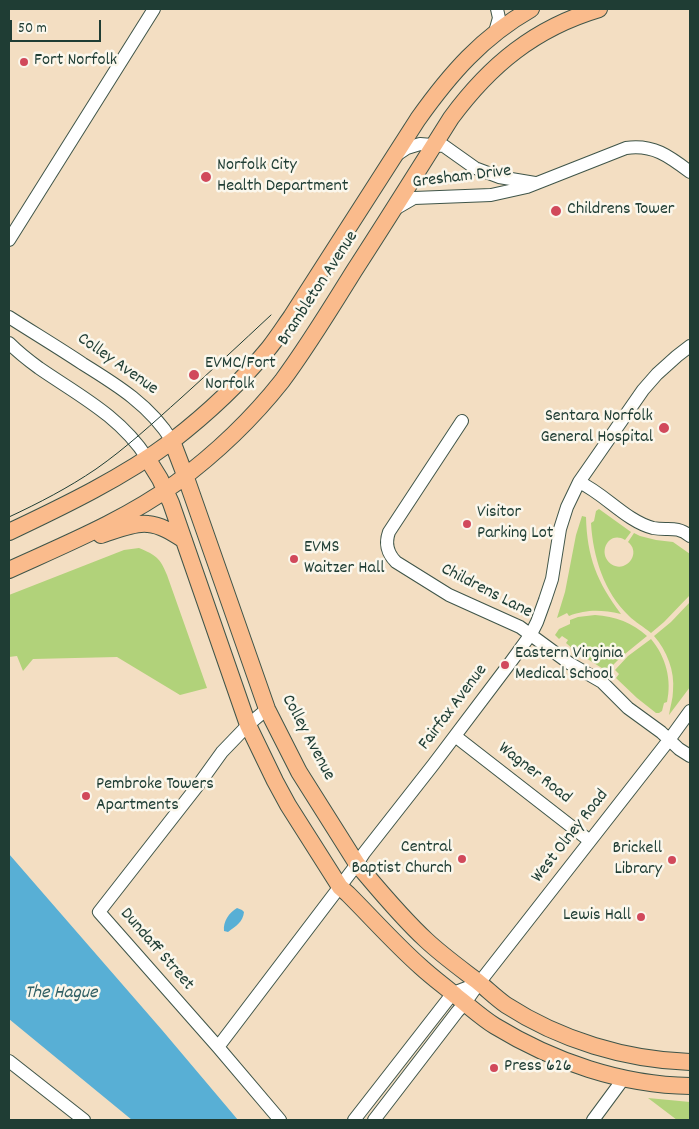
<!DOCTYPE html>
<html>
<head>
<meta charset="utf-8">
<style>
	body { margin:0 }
	#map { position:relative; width:699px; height:1129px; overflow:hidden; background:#f3dec2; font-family:Dekko,sans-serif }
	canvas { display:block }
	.frame { position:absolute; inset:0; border:10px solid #1f3d34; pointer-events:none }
	.scale { position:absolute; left:10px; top:20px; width:91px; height:22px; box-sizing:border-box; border:2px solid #1f3d34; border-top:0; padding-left:6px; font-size:15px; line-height:18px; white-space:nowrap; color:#1f3d34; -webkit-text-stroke:4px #fbf7ec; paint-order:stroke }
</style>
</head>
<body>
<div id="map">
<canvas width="699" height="1129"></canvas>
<div class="frame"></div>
<div class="scale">50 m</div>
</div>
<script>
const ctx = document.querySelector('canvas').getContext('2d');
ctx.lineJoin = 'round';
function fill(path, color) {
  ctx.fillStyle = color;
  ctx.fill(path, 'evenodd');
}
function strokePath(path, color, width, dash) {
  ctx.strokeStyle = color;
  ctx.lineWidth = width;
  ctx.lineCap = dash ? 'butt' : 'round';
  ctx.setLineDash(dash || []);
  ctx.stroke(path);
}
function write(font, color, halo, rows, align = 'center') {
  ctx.font = font + ' Dekko,sans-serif';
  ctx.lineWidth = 5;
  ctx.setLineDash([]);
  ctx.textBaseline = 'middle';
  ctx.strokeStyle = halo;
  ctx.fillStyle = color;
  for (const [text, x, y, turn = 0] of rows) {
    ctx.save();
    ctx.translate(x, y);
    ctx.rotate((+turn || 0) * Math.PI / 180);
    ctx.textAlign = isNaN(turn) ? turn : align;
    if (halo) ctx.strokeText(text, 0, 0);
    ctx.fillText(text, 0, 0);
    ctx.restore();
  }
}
const green = new Path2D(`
	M599,509L631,532L625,540C608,530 597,554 611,564C626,574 642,553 628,542L634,533L640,536L656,540L673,542L690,554V595L664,622L651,633C644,627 635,622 629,616C604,592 593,557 591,523L594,521L596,511Z
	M582,516L586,517C587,557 597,582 621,614C601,610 588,609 569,616L567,613L557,618L565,592L576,535Z
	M139,548C156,555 160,558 167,575L207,688L180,695L117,657L33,659L23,671L17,656L9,657V595L124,550Z
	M690,602V687L669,715C670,707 673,699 673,691C675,671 667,651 654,636L671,622Z
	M595,615C615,616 633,623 647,636L620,658L608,670H605L581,655L583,652L577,647L574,650L566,643L568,640L562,636L559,639L555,635L559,629L570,624V620L578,617Z
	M651,639C666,657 672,680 667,702L664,703L662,711L659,713H656L637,698L616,678L619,674L615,670L628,656Z
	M648,1098L690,1102V1120H677Z`);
const water = new Path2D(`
	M9,854L162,1030L238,1120H132L9,1019Z
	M237,908L242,910L244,912C243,922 236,926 228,932L224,931C223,921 229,913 237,908Z`);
const minor = new Path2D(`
	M495,32L499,18L497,9
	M395,156L407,148L420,144L444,146L475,168L499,177L535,183
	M395,209L414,198L491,195L527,187L626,148C653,144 669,156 690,172
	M9,240L154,9
	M9,317C34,333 59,348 83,364C117,385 151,406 172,441
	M9,343C18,352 28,360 39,368C78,395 120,416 147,458
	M462,421L389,532C385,543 387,553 396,562L449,595L520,627L569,663L602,682L628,708L661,732L679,749L690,756
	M579,482C605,494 626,521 653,528C668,531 676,525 690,536
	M267,709L248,725L222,752L199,784L99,912L218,1047L280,1120
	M455,736L590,841
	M218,1047L357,864L364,853L433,765L510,663L531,634L537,622L545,600L552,579L560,529L567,507L579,482L643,390L657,374L677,356L690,346
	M9,1061L84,1120
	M354,1120L453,993L479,983
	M374,1120L457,1012L465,1003L479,983L669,740L690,711
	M593,1120L624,1078`);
const major = new Path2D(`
	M172,441L185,475L267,709L299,772L357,864C379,890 401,917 426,940C442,955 460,968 477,981C487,989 496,998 506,1005C560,1040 626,1060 690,1062
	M147,458L160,479L171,503L248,725L275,781L288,805L340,887L348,894C372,918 395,944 421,967C432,977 444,986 456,996C469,1006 482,1018 495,1026C554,1062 622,1085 690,1086
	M9,532C64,506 124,477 172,441C207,414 241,382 269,348C277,338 284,327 291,317L418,119C450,74 482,37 531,9
	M101,535C114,531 134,522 148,524C161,525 173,533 184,540
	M9,570C66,544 125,520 176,483C215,454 252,419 282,381C308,346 331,308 354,271C387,220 419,169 451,118C490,65 535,28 599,9`);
const tram = new Path2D(`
	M9,517C39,503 68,488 96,469C126,448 153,423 181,398C211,371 241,343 271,315`);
const markers = [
	[24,62,5,"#d1495b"],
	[206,177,6,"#d1495b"],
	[556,211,6,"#d1495b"],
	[194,375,6,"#d1495b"],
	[664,428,6,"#d1495b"],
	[467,524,5,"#d1495b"],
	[294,559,5,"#d1495b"],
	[505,665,5,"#d1495b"],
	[86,796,5,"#d1495b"],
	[462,859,5,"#d1495b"],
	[672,860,5,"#d1495b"],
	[641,917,5,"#d1495b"],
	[494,1068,5,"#d1495b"]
];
const poiNames = [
	["Fort Norfolk",34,62],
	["Norfolk City",217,167],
	["Health Department",217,188],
	["Childrens Tower",567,211],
	["EVMC/Fort",205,365],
	["Norfolk",205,386],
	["Sentara Norfolk",653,418,"right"],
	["General Hospital",653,439,"right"],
	["Visitor",477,514],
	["Parking Lot",477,535],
	["EVMS",304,549],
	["Waitzer Hall",304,570],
	["Eastern Virginia",515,655],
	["Medical School",515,676],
	["Pembroke Towers",96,786],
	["Apartments",96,807],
	["Central",452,849,"right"],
	["Baptist Church",452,870,"right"],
	["Brickell",662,850,"right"],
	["Library",662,871,"right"],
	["Lewis Hall",631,917,"right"],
	["Press 626",504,1068]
];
const streetNames = [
	["Gresham Drive",462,178,-7],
	["Brambleton Avenue",319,289,-57],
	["Colley Avenue",117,365,35],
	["Childrens Lane",486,592,27],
	["Fairfax Avenue",454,708,-53],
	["Colley Avenue",307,738,62],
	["Wagner Road",534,774,38],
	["West Olney Road",571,837,-52],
	["Dundaff Street",156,950,49]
];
const waterNames = [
	["The Hague",61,994]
];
fill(green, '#b1d27a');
fill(water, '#58afd5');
strokePath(minor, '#3f5549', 14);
strokePath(major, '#3f5549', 18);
strokePath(minor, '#fff', 12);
strokePath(major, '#fabb8c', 16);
strokePath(tram, '#1f3d34', 1);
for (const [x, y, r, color] of markers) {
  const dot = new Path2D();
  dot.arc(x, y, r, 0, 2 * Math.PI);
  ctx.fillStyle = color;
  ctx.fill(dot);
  strokePath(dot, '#fbf7ec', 2);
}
write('18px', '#1f3d34', '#fbf7ec', poiNames, 'left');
write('18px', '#1f3d34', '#fbf7ec', streetNames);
write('italic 19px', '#305f64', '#fbf7ec', waterNames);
</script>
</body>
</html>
